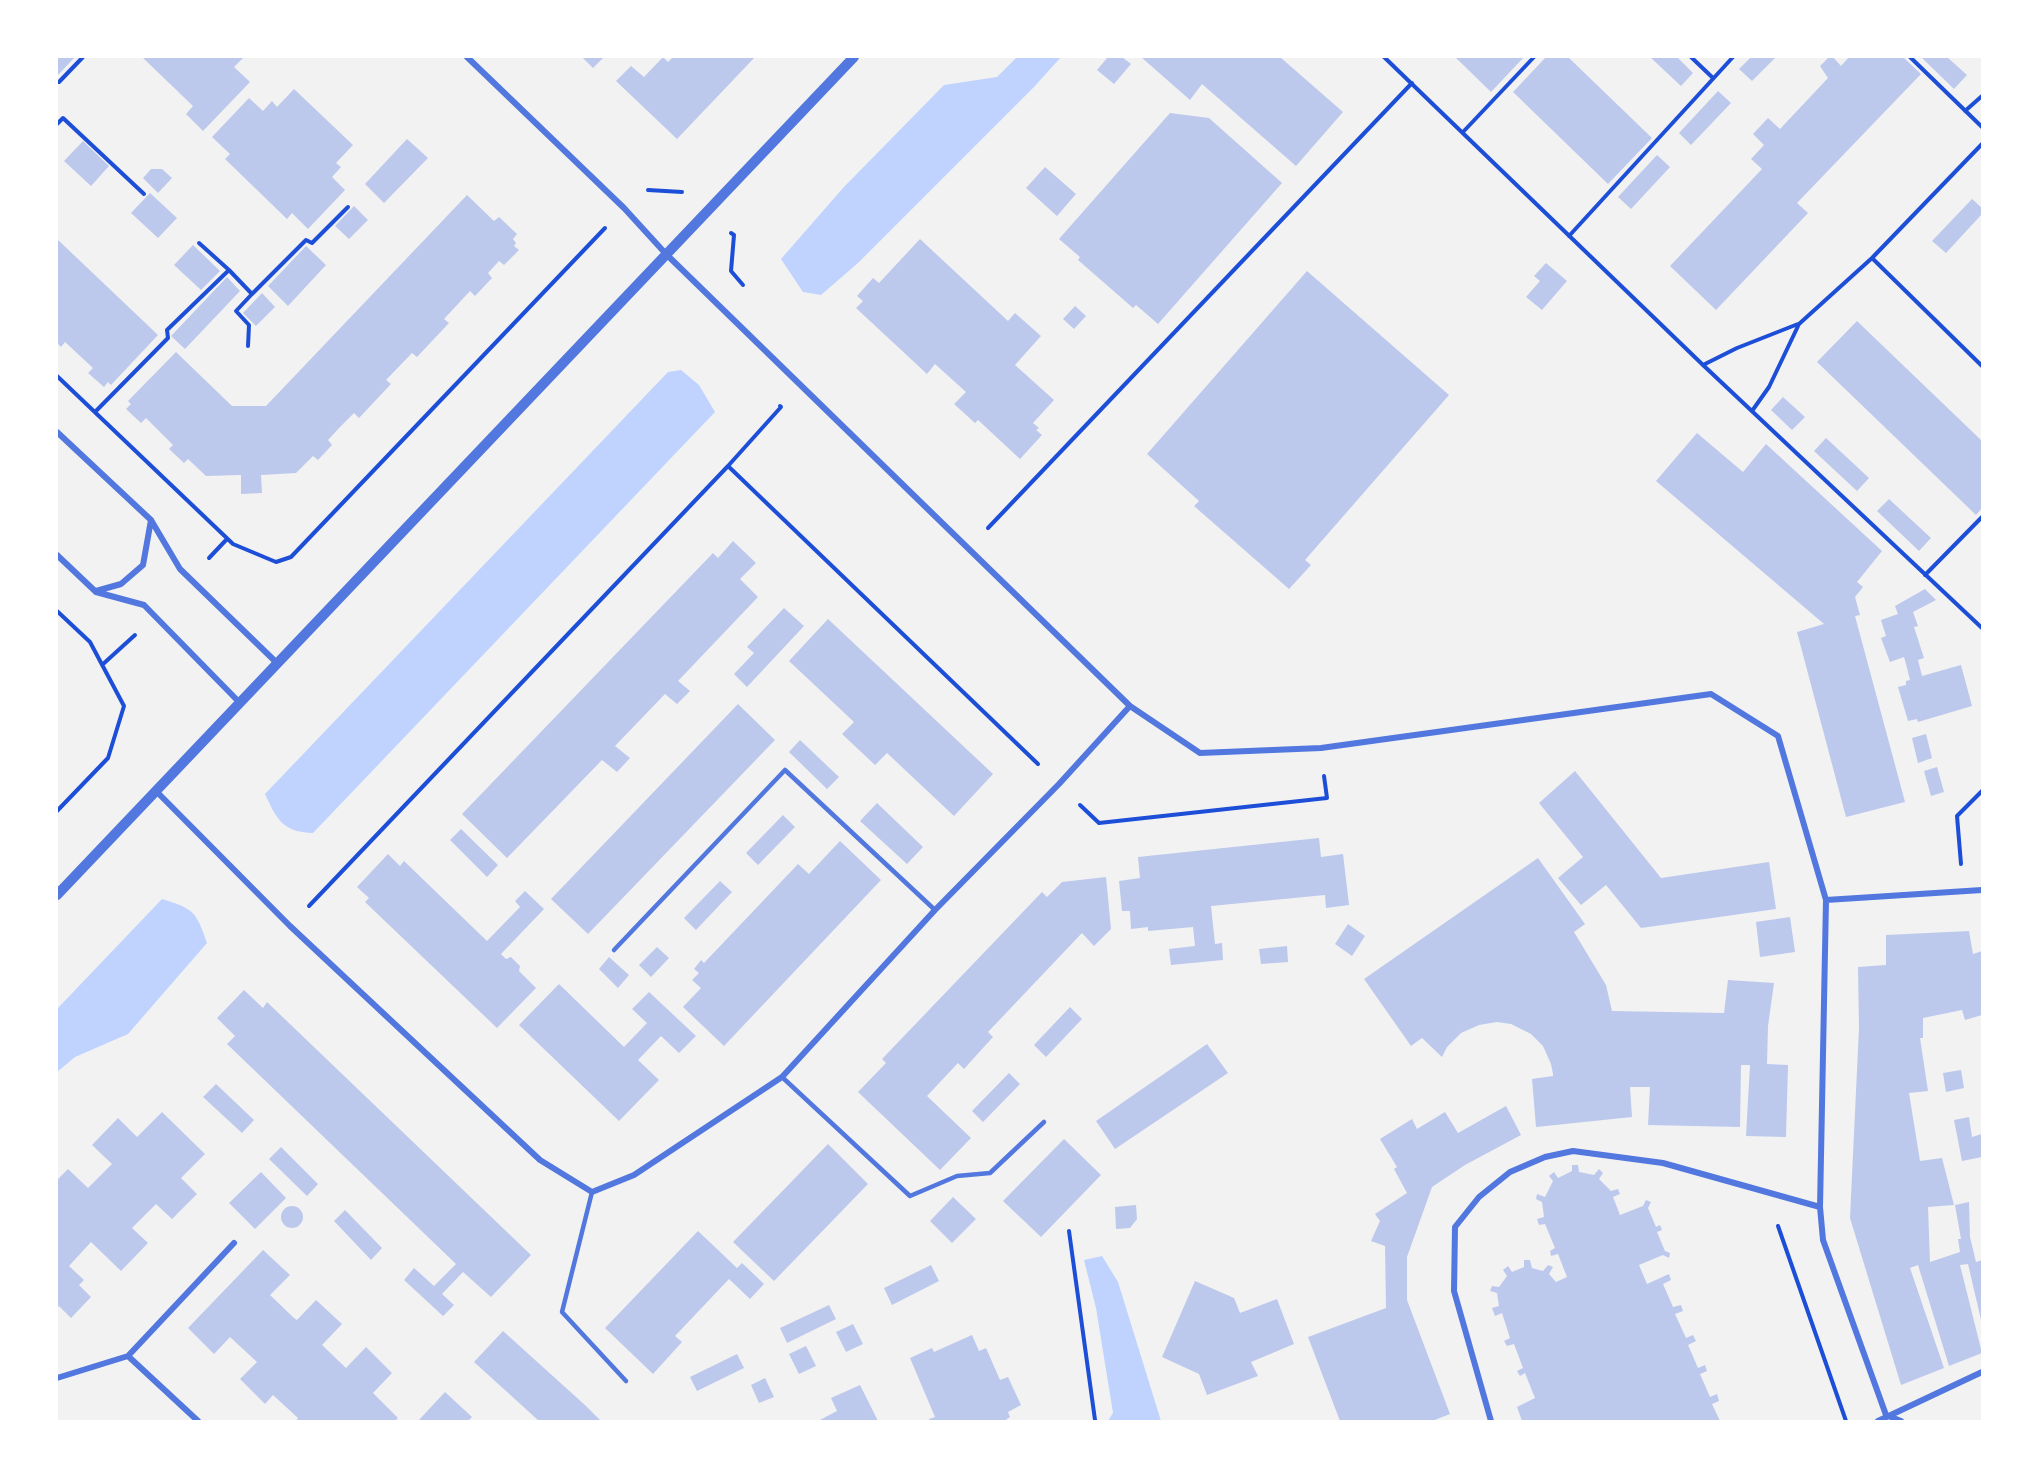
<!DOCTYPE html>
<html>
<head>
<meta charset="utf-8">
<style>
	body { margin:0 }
	#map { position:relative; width:2039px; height:1478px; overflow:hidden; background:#f2f2f2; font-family:"Sofia Sans Condensed",sans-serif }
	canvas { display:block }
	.frame { position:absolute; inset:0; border:58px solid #fff; pointer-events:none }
</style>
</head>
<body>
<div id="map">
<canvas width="2039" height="1478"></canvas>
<div class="frame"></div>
</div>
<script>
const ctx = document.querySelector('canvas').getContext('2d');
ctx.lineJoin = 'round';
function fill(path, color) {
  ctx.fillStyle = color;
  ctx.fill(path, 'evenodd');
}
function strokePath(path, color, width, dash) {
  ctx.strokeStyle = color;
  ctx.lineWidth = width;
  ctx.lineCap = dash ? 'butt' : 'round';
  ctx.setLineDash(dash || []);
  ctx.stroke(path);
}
const water = new Path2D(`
	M1017,57H1061L1034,87L858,263L821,295L803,292L781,259L843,188L944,85L997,77Z
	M681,370L699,385L715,412L313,833C283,832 277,820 265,794L668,372Z
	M162,899C194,909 196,911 207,943L128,1034L75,1057L57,1072V1009Z
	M1102,1256L1118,1282L1161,1421H1108L1113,1413L1096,1308L1084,1260Z`);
const building = new Path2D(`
	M57,57H75L57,76Z
	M142,57H244L234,67L250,82L203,131L186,114L193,106Z
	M582,57H604L593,68Z
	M663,57L668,62L673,57H755L677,139L616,81L631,66L644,77Z
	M1108,57H1122L1131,64L1114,84L1097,70Z
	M1141,57H1280L1343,112L1296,166L1202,84L1190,100Z
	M1455,57H1524L1491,92Z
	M1546,57H1568L1652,138L1608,184L1513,92Z
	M1650,57H1677L1693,73L1681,86Z
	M1751,57H1776L1752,81L1739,69Z
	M1829,57H1833L1841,66L1849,57H1903L1921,74L1797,203L1808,213L1716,310L1670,266L1762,169L1751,159L1764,145L1753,134L1768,118L1780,129L1828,78L1820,66Z
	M1921,57H1947L1967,75L1954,89Z
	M294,89L353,145L336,163L341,167L332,177L345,190L308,229L292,213L287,219L255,188L225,159L230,154L212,137L249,98L263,111L272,101L277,107Z
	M1718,91L1731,103L1691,145L1679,133Z
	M1170,113L1209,118L1282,183L1158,324L1136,305L1133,308L1078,260L1080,257L1059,239Z
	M407,139L428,158L384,203L365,184Z
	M83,141L109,166L91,186L64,161Z
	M1657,155L1670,167L1631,209L1618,197Z
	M1045,167L1076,194L1057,216L1026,188Z
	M151,169H162L172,178L158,193L143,178Z
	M150,193L177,218L158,238L131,213Z
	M467,195L494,221L499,217L517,234L513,239L516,243L514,246L519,250L504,265L499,261L488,273L492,278L475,296L470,291L444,319L449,323L417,357L412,353L386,380L391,384L359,418L354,413L340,427L328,440L332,445L318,460L313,456L296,473L261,475L262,493L241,494V475L206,476L188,459L184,463L169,449L173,445L146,418L141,423L126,409L131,404L128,401L176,352L232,406H266Z
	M1972,199L1982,208V214L1946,253L1932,241Z
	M354,206L368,220L349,239L335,226Z
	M57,239L158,335L111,385L108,382L104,387L88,373L93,368L65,342L61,347L57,343Z
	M920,239L1008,321L1015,313L1041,336L1015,365L1054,400L1033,423L1039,428L1036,430L1042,435L1020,459L978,420L975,423L954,404L966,392L935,364L927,374L856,308L863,301L857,296L873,278L879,283Z
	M193,245L220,271L201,290L174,265Z
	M306,246L326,265L288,306L268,286Z
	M1546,263L1567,281L1542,310L1526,297L1540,281L1534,276Z
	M1307,271L1449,395L1305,560L1311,565L1289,589L1194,506L1199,501L1147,454Z
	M227,277L240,291L185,349L171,336Z
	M262,293L275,307L256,326L243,313Z
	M1075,306L1086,316L1074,329L1063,319Z
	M1857,321L1982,441V508L1976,515L1817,362Z
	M1783,397L1805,417L1792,430L1771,410Z
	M1697,433L1743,472L1766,444L1882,551L1857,582L1863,587L1855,597L1860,615L1855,616L1905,802L1846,817L1797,632L1824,624L1656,481Z
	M1826,438L1869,478L1857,491L1814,451Z
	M1889,499L1931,538L1919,551L1877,511Z
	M733,541L756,563L740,579L758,597L678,681L690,691L677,704L665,694L615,746L630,758L617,772L602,760L507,858L462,814L713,553L718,558Z
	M1925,589L1936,600L1913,612L1918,626L1914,627L1924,658L1918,660L1922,676L1961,665L1972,706L1918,722L1917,719L1908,721L1898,687L1906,685V681L1910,680L1906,664L1904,657L1890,662L1881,638L1886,636L1881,620L1898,614L1895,606Z
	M784,608L804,626L747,687L734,674L754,653L747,647Z
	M828,619L993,774L954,816L887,753L875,765L842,734L854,722L789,661Z
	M738,704L775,740L588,934L551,899Z
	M1926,734L1932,758L1918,763L1912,738Z
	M800,740L839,777L827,789L789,752Z
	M1937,767L1944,792L1931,796L1924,771Z
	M1575,771L1661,878L1769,862L1776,909L1641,928L1606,885L1581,905L1558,878L1583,857L1539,803Z
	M877,803L923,847L907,864L860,821Z
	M783,815L795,827L758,865L746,853Z
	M461,829L498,865L487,877L450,840Z
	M1319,838L1321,857L1343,854L1349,905L1326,908L1325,895L1211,906L1215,944L1222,943L1223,960L1171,965L1169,949L1195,946L1193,927L1148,931V927L1131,929L1130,911H1122L1119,881L1140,878L1138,857Z
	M840,841L881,880L724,1046L683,1007L701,988L692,980L699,973L694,969L701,960L704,963L798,864L809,874Z
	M388,854L400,866L404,861L487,941L520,907L515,901L525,891L544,909L501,954L506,959L511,957L520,966L519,971L536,988L497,1028L365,902L369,898L357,887Z
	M1538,858L1585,924L1574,932L1606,985L1612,1011L1724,1013L1728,980L1774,983L1768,1026L1767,1064L1788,1065L1786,1137L1746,1136L1750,1065H1741L1740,1127L1648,1125L1650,1087H1630L1632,1117L1536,1127L1532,1079L1553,1076V1074L1551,1064L1543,1046L1531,1034L1511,1024L1497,1022L1479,1025L1461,1033L1447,1047L1442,1057L1422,1038L1411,1046L1364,979Z
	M1106,877L1111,929L1094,946L1082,933L988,1032L993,1037L964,1069L958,1063L927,1096L971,1138L940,1170L858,1092L886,1063L882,1059L1042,892L1047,897L1062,882Z
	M720,881L732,892L696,930L684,918Z
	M1790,917L1795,952L1760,957L1756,922Z
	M1348,924L1365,936L1352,956L1335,944Z
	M1969,931L1973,954L1982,951V1015L1965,1020L1962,1010L1923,1018V1038H1920L1928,1091L1909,1093L1920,1161L1942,1158L1954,1205L1928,1207L1930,1262L1960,1252L1958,1239H1961L1955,1205L1969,1202L1970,1237L1976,1262L1982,1260V1324L1968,1264L1960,1265L1982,1353L1949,1366L1918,1265L1910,1268L1944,1368L1901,1385L1850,1218L1859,1028L1858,967L1886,965V935Z
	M1287,946L1288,962L1261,964L1259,949Z
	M657,947L669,958L651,977L639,965Z
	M609,957L629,975L618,988L599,969Z
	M559,984L624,1047L647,1023L632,1009L649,992L696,1036L679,1053L661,1036L638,1060L659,1080L619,1121L519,1025Z
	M244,990L263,1008L267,1002L531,1255L491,1297L463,1272L442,1294L454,1305L443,1316L404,1280L414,1268L434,1286L456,1264L227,1044L235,1036L217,1018Z
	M1070,1007L1082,1019L1046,1057L1034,1045Z
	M1207,1044L1228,1073L1115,1149L1096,1121Z
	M1961,1070L1964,1088L1946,1092L1943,1073Z
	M1009,1073L1020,1084L983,1122L972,1111Z
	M216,1084L254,1120L242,1133L203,1097Z
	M1506,1106L1521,1135L1465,1165L1432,1187L1407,1257V1300L1450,1414L1432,1421H1340L1308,1337L1386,1308L1385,1246L1371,1241L1380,1221L1375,1214L1407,1193L1394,1169L1397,1167L1380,1139L1412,1119L1417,1129L1445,1112L1458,1133Z
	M162,1112L205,1154L181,1178L197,1194L172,1219L156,1204L132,1228L148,1243L121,1271L91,1242L69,1266L84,1280L79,1285L91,1297L71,1318L59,1306L57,1308V1180L68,1169L88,1188L112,1164L92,1145L118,1118L137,1137Z
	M1969,1117L1972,1137L1982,1134V1157L1962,1161L1954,1120Z
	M1064,1139L1101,1175L1041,1237L1003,1201Z
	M828,1144L868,1184L774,1281L733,1242Z
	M281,1147L318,1184L307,1196L269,1159Z
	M1572,1165H1578L1579,1172L1594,1175L1599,1169L1603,1173L1599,1179L1611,1191L1618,1189L1620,1194L1613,1197L1620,1215L1643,1206L1646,1200L1651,1202L1648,1208L1656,1227L1660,1225L1662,1230L1657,1232L1665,1251L1670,1253L1669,1258L1663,1255L1639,1265L1647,1284L1669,1274L1671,1280L1663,1284L1673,1307L1681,1305L1683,1311L1675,1314L1686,1338L1693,1335L1696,1341L1688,1345L1698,1368L1705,1365L1707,1371L1700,1374L1710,1397L1717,1394L1719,1401L1712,1404L1720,1421H1522L1517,1407L1535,1398L1525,1373L1520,1376L1517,1371L1523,1368L1514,1344L1507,1346L1504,1341L1510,1338L1502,1313L1495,1316L1492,1308L1499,1306L1497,1293L1490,1291L1492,1286L1499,1287L1507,1276L1503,1270L1508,1266L1512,1272L1524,1267V1260H1530L1532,1268L1543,1271L1548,1265L1553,1267L1549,1274L1556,1282L1567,1277L1558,1254L1551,1256L1550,1251L1555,1248L1545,1224L1539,1225L1537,1219L1544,1217L1542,1202L1536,1199L1537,1194L1545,1197L1553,1181L1549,1176L1554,1172L1558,1178L1572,1171Z
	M261,1172L286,1198L255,1229L229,1203Z
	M953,1197L976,1219L952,1243L930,1221Z
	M1136,1205L1137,1219L1130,1228L1116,1229L1115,1207Z
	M281 1217a11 11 0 1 1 22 0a11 11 0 1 1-22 0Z
	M345,1210L382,1248L371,1260L334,1221Z
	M698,1231L737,1268L742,1263L764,1284L750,1299L729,1279L675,1336L682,1342L653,1374L605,1328Z
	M263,1250L290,1275L270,1295L294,1318L297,1320L316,1300L342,1324L322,1345L346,1368L366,1347L392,1373L373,1393L398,1418L395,1421H296L298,1418L273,1395L265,1404L240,1379L257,1362L230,1337L214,1354L188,1328Z
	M931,1265L939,1281L892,1305L884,1288Z
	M1195,1281L1234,1298L1240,1313L1277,1299L1294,1344L1251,1362L1258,1376L1207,1395L1199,1374L1162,1357Z
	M829,1305L836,1319L787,1343L780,1328Z
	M853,1324L863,1344L846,1352L836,1332Z
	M503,1331L586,1406L601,1421H539L506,1391L474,1362Z
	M972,1335L979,1351L986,1348L1000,1380L1008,1377L1021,1405L1008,1412L1010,1417L1004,1421H930L929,1419L935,1417L910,1358L932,1348L934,1352Z
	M806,1346L816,1366L799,1374L789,1354Z
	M737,1354L744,1368L697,1391L690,1377Z
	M765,1378L774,1397L759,1403L751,1385Z
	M860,1385L878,1421H818L837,1411L831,1398Z
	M445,1392L472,1417L468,1421H418Z`);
const path = new Path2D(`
	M1384,57L1703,365L1982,628
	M1691,57L1713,78
	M1910,57L1982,127
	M59,82L83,57
	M1965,111L1982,96
	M57,124L63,118L144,194
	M1463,132L1534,57
	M648,190L682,192
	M731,233L734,235L731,271L743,285
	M1569,236L1733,57
	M199,243L229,270
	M1872,258L1982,366
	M248,346L249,325L236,311L252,294
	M1703,365L1737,348L1798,324
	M57,376L233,544L276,562L291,557L605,228
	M1752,411L1769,387L1799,324L1872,258L1982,144
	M95,412L168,338L167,330L229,270L252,294L306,240L312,243L348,207
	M728,466L1038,764
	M988,528L1412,83
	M209,558L227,539
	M1925,575L1982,517
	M57,611L90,642L124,706L108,758L57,811
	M102,665L135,635
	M1080,805L1099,823L1327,798L1324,776
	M1961,864L1957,816L1982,791
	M309,906L728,466L781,407L780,406
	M1778,1226L1846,1421
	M1069,1231L1095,1420`);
const service = new Path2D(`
	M614,950L785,770L935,910
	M782,1077L910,1196L957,1176L990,1173L1044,1122
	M592,1192L562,1312L626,1381`);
const minor = new Path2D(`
	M467,57L624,208L666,254L1130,706L1200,753L1321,748L1711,694L1778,736L1826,900L1820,1207L1823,1240L1886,1415L1901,1421
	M57,432L151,520L180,569L278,664
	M57,555L96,592L144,605L239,702
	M96,591L121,584L143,565L151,520
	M156,791L290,926L540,1160L592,1192L634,1175L782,1077L935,910L1059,784L1130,706
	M1826,900L1982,890
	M128,1356L234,1243
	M57,1378L128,1356L198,1421
	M1491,1421L1454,1291L1455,1227L1479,1197L1510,1172L1545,1157L1573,1151L1663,1163L1820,1207
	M1878,1421L1982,1372`);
const tertiary = new Path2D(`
	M57,895L854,57`);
fill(water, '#bfd3fe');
fill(building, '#bdc9ec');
strokePath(path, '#1d4ed8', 4);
strokePath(service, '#5277de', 4.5);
strokePath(minor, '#5277de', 6);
strokePath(tertiary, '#5277de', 10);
</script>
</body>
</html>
